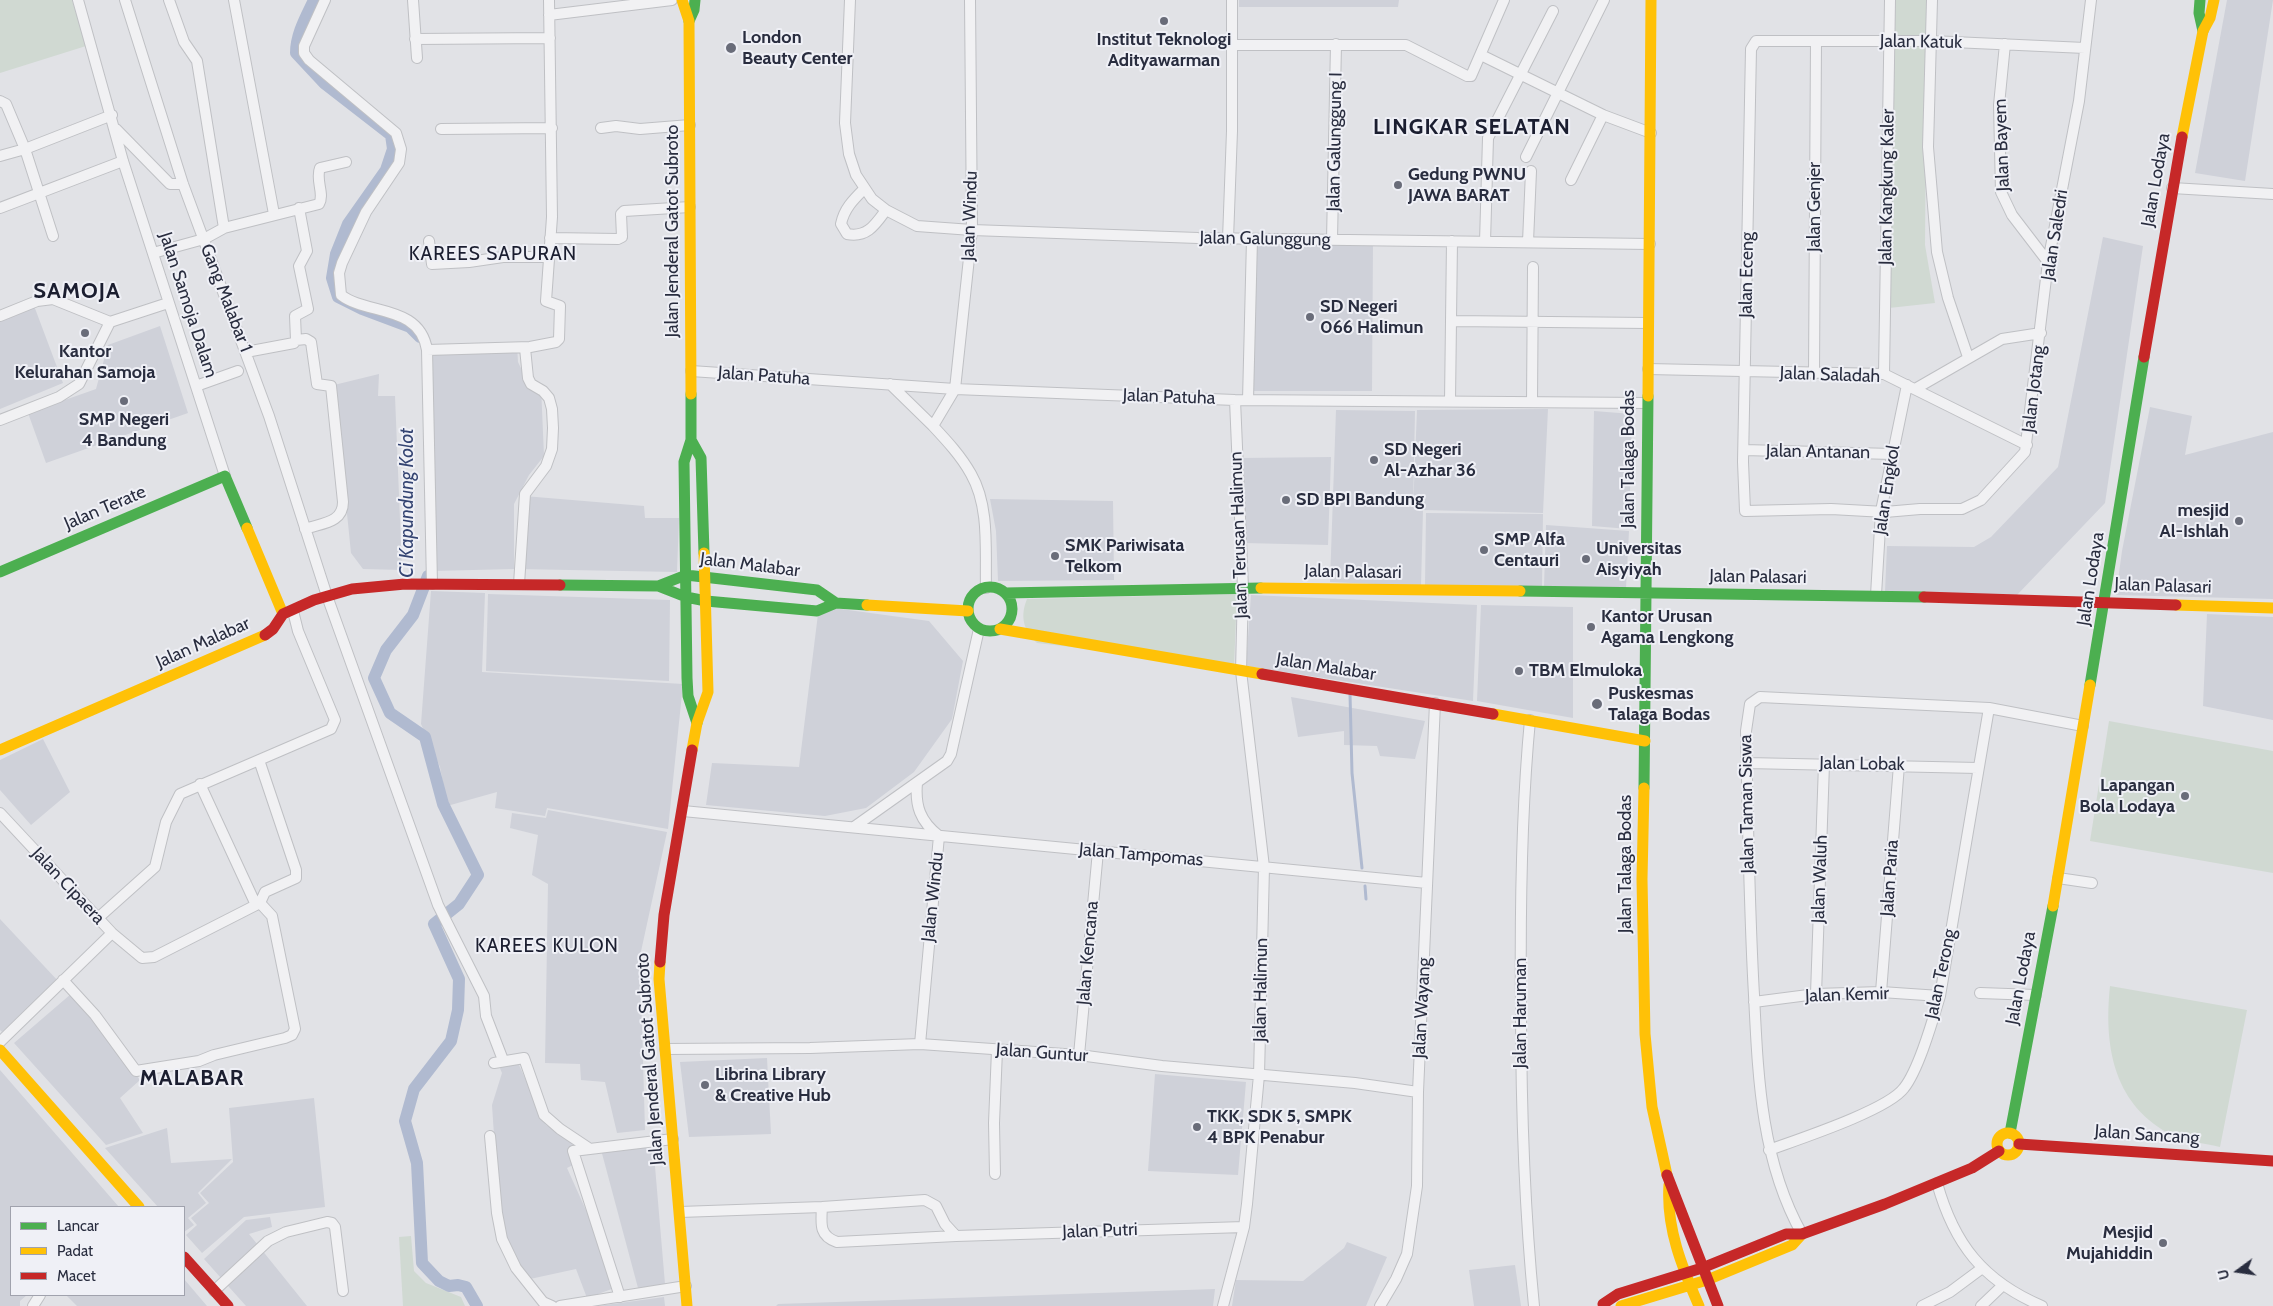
<!DOCTYPE html>
<html>
<head>
<meta charset="utf-8">
<style>
	body { margin:0 }
	#map { position:relative; width:2273px; height:1306px; overflow:hidden; background:#e1e2e6; font-family:Cabin,sans-serif }
	canvas { display:block }
	.legend { position:absolute; left:10px; top:1206px; width:175px; height:90px; box-sizing:border-box; background:#eff0f6; border:1px solid #a0a2ad; margin:0; padding:6px 9px; list-style:none; font-size:15px; color:#292d3f }
	.legend li { display:flex; align-items:center; gap:10px; height:25px }
	.legend b { width:25px; border:1px solid #a0a2ad }
	.north { position:absolute; left:2213px; top:1246px; width:50px; height:50px; -webkit-text-stroke:4px #eff0f6; paint-order:stroke; rotate:256deg; font-size:14px; font-weight:700; line-height:20px; text-align:center; color:#292d3f }
	.north::after { content:''; display:block; margin:auto; width:18px; height:22px; background:#292d3f; clip-path:polygon(50% 0,100% 100%,50% 72%,0 100%) }
</style>
</head>
<body>
<div id="map">
<canvas width="2273" height="1306"></canvas>
<ul class="legend">
<li><b style="height:6px;background:#4caf50"></b>Lancar</li>
<li><b style="height:6px;background:#ffc107"></b>Padat</li>
<li><b style="height:6px;background:#c62828"></b>Macet</li>
</ul>
<div class="north">U</div>
</div>
<script>
const ctx = document.querySelector('canvas').getContext('2d');
ctx.lineJoin = 'round';
function fill(path, color) {
  ctx.fillStyle = color;
  ctx.fill(path, 'evenodd');
}
function strokePath(path, color, width, dash) {
  ctx.strokeStyle = color;
  ctx.lineWidth = width;
  ctx.lineCap = dash ? 'butt' : 'round';
  ctx.setLineDash(dash || []);
  ctx.stroke(path);
}
function write(font, color, halo, rows, align = 'center') {
  ctx.font = font + ' Cabin,sans-serif';
  ctx.lineWidth = 4;
  ctx.setLineDash([]);
  ctx.textBaseline = 'middle';
  ctx.strokeStyle = halo;
  ctx.fillStyle = color;
  for (const [text, x, y, turn = 0] of rows) {
    ctx.save();
    ctx.translate(x, y);
    ctx.rotate((+turn || 0) * Math.PI / 180);
    ctx.textAlign = isNaN(turn) ? turn : align;
    if (halo) ctx.strokeText(text, 0, 0);
    ctx.fillText(text, 0, 0);
    ctx.restore();
  }
}
const built = new Path2D(`
	M1239,0H1399L1398,7H1239Z
	M2227,0H2273L2245,181L2195,173Z
	M2103,237L2143,246L2105,503L2017,595L1885,592L1887,546L1974,547L1991,537L2058,467Z
	M1248,243H1373L1372,391H1249Z
	M33,303L63,383L0,409V315Z
	M160,326L188,413L46,463L28,413L96,389L108,345Z
	M517,346L518,362L526,379L541,386L544,456L529,475L514,504V569L432,571L430,351Z
	M379,374L378,396H395L402,570L363,569L351,553L334,385Z
	M2150,407L2192,416L2185,455L2273,432V599L2116,595L2122,551Z
	M1548,409L1543,513L1423,510L1421,586L1330,582L1336,410L1415,411L1413,510L1417,410Z
	M1594,411L1632,414L1629,529L1592,526Z
	M1331,457L1328,545L1244,543L1242,458Z
	M524,496L644,506L645,518H679L677,572L517,569Z
	M990,499L1113,501L1114,580L998,581L996,531Z
	M1426,513L1543,514L1542,588L1425,585Z
	M1546,525L1629,531L1626,588L1544,587Z
	M431,591L485,593L482,672L683,684L668,829L547,808L545,816L495,808L497,792L447,806L440,767L421,724Z
	M488,594L670,600L669,681L486,671Z
	M1251,595L1477,605L1473,701L1246,666Z
	M1481,605L1573,607V718L1477,701Z
	M819,606L929,621L963,661L952,719L914,772L866,808L825,816L706,805L712,763L799,767Z
	M2207,614L2273,617V720L2203,706Z
	M1291,697L1425,721L1415,759L1380,756L1377,746L1344,745V731L1298,737Z
	M43,739L70,792L31,825L0,790V760Z
	M548,810L667,832L640,956L645,1130L617,1133L605,1082L581,1080L580,1064L545,1063L548,884L532,875L538,835L510,828L512,813L546,818Z
	M0,919L59,982L2,1032L0,1030Z
	M71,994L140,1080L120,1098L143,1133L106,1145L14,1043Z
	M515,1056L546,1125L569,1137L581,1161L567,1168L620,1286L587,1298L576,1269L530,1279L512,1256L500,1225L492,1105L502,1073L496,1059Z
	M767,1058L771,1134L689,1137L680,1062Z
	M0,1070L119,1207H11V1295H27L20,1301V1306H0Z
	M1155,1074L1246,1082L1238,1175L1148,1171Z
	M314,1098L325,1207L244,1217L202,1253L186,1235L197,1225L191,1218L209,1203L200,1193L233,1162L229,1108Z
	M167,1128L171,1163L232,1159L198,1193L206,1203L188,1218L194,1225L184,1232V1207H158L105,1148Z
	M653,1143L665,1284L638,1288L600,1146Z
	M270,1217L272,1227L249,1234L307,1306H246L204,1259L246,1220Z
	M1347,1242L1387,1257L1366,1306H1232L1236,1280L1303,1281L1344,1248Z
	M1515,1265L1521,1306H1474L1469,1270Z
	M184,1279L207,1306H77L66,1295H184Z
	M1215,1289L1213,1306H776L778,1304Z
	M664,1297L665,1306H598Z`);
const green = new Path2D(`
	M0,0H72L86,46L0,73Z
	M1887,0H1927L1925,245L1935,303L1889,308Z
	M1237,594L1234,666L1037,643C1023,630 1020,616 1027,599Z
	M2109,721L2273,751V873L2090,841Z
	M2110,986L2247,1010L2220,1147C2203,1143 2183,1141 2168,1133C2112,1102 2104,1043 2110,986Z
	M411,1236L414,1271L426,1283L461,1297L465,1306H403L399,1237Z`);
const stream = new Path2D(`
	M1350,694L1352,773L1362,868
	M1365,886L1366,899`);
const canal = new Path2D(`
	M314,0C306,17 296,34 296,53L324,83L391,135L393,149L386,170L348,224L336,254L332,278L338,297L362,309L410,327L420,337
	M428,576L413,615L386,650L374,678L390,713L425,737L443,804L478,875L459,904L434,924L459,979L458,1010L451,1041L414,1089L405,1121L417,1163L422,1263L439,1281L449,1286L458,1285L466,1287L477,1306`);
const street = new Path2D(`
	M78,0L123,161L225,476
	M125,0L183,184L269,416L327,596L438,905L484,996L486,1016L503,1060
	M169,0L184,42L197,61L224,228
	M234,0L274,214
	M325,0L304,46V53L309,60L396,133L401,149L399,163L366,212L342,263L339,273L341,295C366,315 420,304 427,350L530,347L556,342L559,339L560,306L546,301L552,217L549,0
	M413,0L417,58
	M850,0L845,123L849,154L856,175L872,199L886,210L917,226L972,230L1198,238L1650,244
	M970,0L972,230L955,389L933,426C947,441 961,456 971,474C990,507 985,551 986,588
	M1932,0L1928,147L1937,252L1948,298L1968,357
	M549,15L672,0
	M415,39L550,38
	M2005,44L1999,105L2001,192L2012,215L2048,262
	M1233,45H1406L1467,76H1471L1504,0
	M2085,48L1931,41H1756L1751,49L1743,462L1745,511L1831,509L1885,512L1920,509H1962L1981,500L2025,452L2048,262L2079,101L2091,0
	M1481,55L1603,115L1651,133
	M0,101L6,104L25,149L53,236
	M601,128L616,126L640,129L690,125
	M116,129L166,180L170,184H183
	M441,129L552,128
	M0,156L25,149L112,115
	M1526,157L1604,0
	M1571,180L1603,115
	M2172,188L2273,194
	M864,189C853,200 844,209 841,224L847,234C867,238 875,225 886,210
	M0,208L123,161
	M550,238L618,239L622,237L621,214L624,211L690,207
	M1228,239L1232,131V0
	M1332,240L1336,44
	M429,241L432,264L469,262L503,257H549
	M1485,242L1488,138L1553,11
	M1528,242L1531,171
	M153,253L204,239L224,228L319,204C325,194 315,180 320,168L346,162
	M0,316L37,301L53,299L110,322L168,303
	M1451,321L1648,323
	M296,340L306,339L311,342L317,384L331,386L343,502C343,523 322,523 305,529
	M427,350L432,584
	M246,352L294,343L296,340L295,316L308,309L299,266L307,251L299,208
	M1648,369L1884,374L2027,445
	M691,371L955,389L1235,400L1647,403
	M1814,374L1816,41
	M1884,374L1890,0
	M890,384L933,426
	M196,386L238,371
	M1915,389L2002,339L2041,333
	M1248,400L1252,239
	M1450,401L1452,241
	M1532,402L1533,267
	M0,420L59,397L79,384L110,322
	M1744,450L1892,454
	M519,584L525,494L546,466L552,449L553,428L552,409L549,398L543,391L531,384L528,378L525,348
	M1876,595L1881,511L1907,385
	M1530,720C1521,814 1520,909 1521,1004C1521,1105 1524,1205 1534,1306
	M1747,763L1978,768
	M917,783C915,806 920,821 939,836L920,1044
	M200,784L256,905
	M683,811L1427,883
	M0,813L112,933L142,958L154,957L260,903L265,892L296,878V870L259,760
	M854,827L947,761L951,754L979,629
	M2058,878L2092,883
	M98,918L155,867L166,822L180,794L331,729L335,720L298,631L293,611
	M63,980L95,1015L136,1071L199,1061L214,1055L285,1038L292,1035L295,1029L272,916L260,903
	M1881,992L1899,765
	M1980,993L2036,995
	M1816,994L1824,764
	M1754,1002L1816,994L1881,992L1940,996
	M0,1042L112,933
	M665,1049L810,1048L920,1044L1079,1055L1162,1066L1355,1083L1418,1092
	M1079,1055L1098,851
	M494,1063L524,1058L544,1115L560,1129L590,1149
	M490,1136L497,1213L502,1239L516,1268L543,1302L552,1306
	M1769,1150C1799,1139 1888,1110 1904,1088C1919,1069 1933,1019 1940,996L1989,708
	M995,1174L994,1123L997,1050
	M1937,1183C1954,1244 1983,1281 2042,1306
	M822,1207C821,1224 819,1236 837,1242L956,1236L1244,1227
	M680,1212L822,1207L925,1200L936,1206L945,1224L956,1236
	M1802,1234C1761,1161 1758,1077 1754,995C1749,907 1748,819 1746,731L1750,704L1760,697L1989,708L2083,726
	M214,1291L268,1241L286,1232L327,1222L332,1223L335,1227L343,1291
	M620,1297L573,1151L673,1139
	M33,1306L40,1295
	M560,1306L686,1286
	M1223,1306L1244,1227L1247,1204L1259,1075L1264,867L1241,671L1243,588L1235,400
	M1380,1306L1396,1279L1407,1254L1417,1186L1418,1092L1435,703
	M1922,1306L1950,1292L1981,1269
	M1981,1306L2002,1286`);
const fast = new Path2D(`
	M2200,0L2199,13L2203,31
	M689,21L694,10L695,0
	M691,394V440L684,462L687,678L688,696L697,723
	M691,440L701,458L704,553
	M0,572L225,476L247,528
	M560,585L658,586L686,575L817,590L836,603
	M658,586L686,597L706,601L817,611L836,603L867,605
	M968 609a22 22 0 1 1 44 0a22 22 0 1 1-44 0Z
	M1520,591L1924,597
	M1005,593L1261,588
	M2090,685L2144,357
	M1644,788L1648,396
	M2010,1133L2053,906`);
const slow = new Path2D(`
	M682,0L689,21L691,394
	M2182,137L2203,31L2210,18L2214,0
	M1648,396L1651,0
	M247,528L283,614
	M1261,588L1520,591
	M867,605L968,611
	M2176,605L2273,608
	M1000,629L1262,674
	M1493,714L1645,741
	M0,750L265,635
	M692,750L697,723L708,692L704,553
	M1644,788L1642,879L1645,1034L1652,1107L1667,1175
	M2053,906L2090,685
	M660,962L659,979L687,1306
	M0,1050L139,1207
	M1997 1144a11 11 0 1 1 22 0a11 11 0 1 1-22 0Z
	M1669,1185C1666,1228 1682,1267 1699,1306
	M1621,1306L1707,1280L1792,1245L1802,1234`);
const jam = new Path2D(`
	M2144,357L2182,137
	M1924,597L2176,605
	M265,635L273,629L283,614L314,600L352,589L405,584L560,585
	M1262,674L1493,714
	M660,962L664,915L692,750
	M2019,1144L2273,1161
	M1667,1175L1718,1306
	M184,1257L228,1306
	M1603,1304L1618,1294L1702,1268L1786,1234H1802L1885,1204L1972,1168L1999,1151`);
const markers = [
	[1164,21,5,"#696c79"],
	[731,48,6,"#696c79"],
	[1398,185,5,"#696c79"],
	[1310,317,5,"#696c79"],
	[85,333,5,"#696c79"],
	[124,401,5,"#696c79"],
	[1374,460,5,"#696c79"],
	[1286,500,5,"#696c79"],
	[2239,521,5,"#696c79"],
	[1484,550,5,"#696c79"],
	[1055,556,5,"#696c79"],
	[1586,559,5,"#696c79"],
	[1591,627,5,"#696c79"],
	[1519,671,5,"#696c79"],
	[1597,704,6,"#696c79"],
	[2185,796,5,"#696c79"],
	[705,1085,5,"#696c79"],
	[1197,1127,5,"#696c79"],
	[2163,1243,5,"#696c79"]
];
const poiNames = [
	["London",742,38],
	["Beauty Center",742,59],
	["Institut Teknologi",1164,40,"center"],
	["Adityawarman",1164,61,"center"],
	["Gedung PWNU",1408,175],
	["JAWA BARAT",1408,196],
	["SD Negeri",1320,307],
	["066 Halimun",1320,328],
	["Kantor",85,352,"center"],
	["Kelurahan Samoja",85,373,"center"],
	["SMP Negeri",124,420,"center"],
	["4 Bandung",124,441,"center"],
	["SD Negeri",1384,450],
	["Al-Azhar 36",1384,471],
	["SD BPI Bandung",1296,500],
	["mesjid",2229,511,"right"],
	["Al-Ishlah",2229,532,"right"],
	["SMP Alfa",1494,540],
	["Centauri",1494,561],
	["SMK Pariwisata",1065,546],
	["Telkom",1065,567],
	["Universitas",1596,549],
	["Aisyiyah",1596,570],
	["Kantor Urusan",1601,617],
	["Agama Lengkong",1601,638],
	["TBM Elmuloka",1529,671],
	["Puskesmas",1608,694],
	["Talaga Bodas",1608,715],
	["Lapangan",2175,786,"right"],
	["Bola Lodaya",2175,807,"right"],
	["Librina Library",715,1075],
	["& Creative Hub",715,1096],
	["TKK, SDK 5, SMPK",1207,1117],
	["4 BPK Penabur",1207,1138],
	["Mesjid",2153,1233,"right"],
	["Mujahiddin",2153,1254,"right"]
];
const streetNames = [
	["Jalan Katuk",1921,42,1],
	["Jalan Galunggung I",1335,142,-89],
	["Jalan Bayem",2002,145,-92],
	["Jalan Lodaya",2156,180,-80],
	["Jalan Kangkung Kaler",1887,187,-89],
	["Jalan Genjer",1815,207,-90],
	["Jalan Windu",970,216,-88],
	["Jalan Jenderal Gatot Subroto",673,231,-90],
	["Jalan Saledri",2055,235,-81],
	["Jalan Galunggung",1265,239,1],
	["Jalan Eceng",1747,275,-89],
	["Gang Malabar 1",226,298,69],
	["Jalan Samoja Dalam",188,305,72],
	["Jalan Saladah",1830,375,2],
	["Jalan Patuha",764,376,4],
	["Jalan Jotang",2034,389,-83],
	["Jalan Patuha",1169,397,2],
	["Jalan Antanan",1818,452,1],
	["Jalan Talaga Bodas",1629,459,-90],
	["Jalan Engkol",1887,490,-81],
	["Jalan Terate",105,508,-23],
	["Jalan Terusan Halimun",1239,535,-92],
	["Jalan Malabar",750,565,7],
	["Jalan Palasari",1353,572,1],
	["Jalan Palasari",1758,577,1],
	["Jalan Lodaya",2091,579,-81],
	["Jalan Palasari",2163,586,2],
	["Jalan Malabar",203,643,-24],
	["Jalan Malabar",1326,667,9],
	["Jalan Lobak",1862,764,1],
	["Jalan Taman Siswa",1747,804,-91],
	["Jalan Tampomas",1141,855,5],
	["Jalan Talaga Bodas",1626,864,-90],
	["Jalan Paria",1890,878,-86],
	["Jalan Waluh",1820,879,-88],
	["Jalan Cipaera",68,886,47],
	["Jalan Windu",933,897,-84],
	["Jalan Kencana",1088,953,-85],
	["Jalan Terong",1941,974,-78],
	["Jalan Lodaya",2021,978,-79],
	["Jalan Halimun",1261,990,-89],
	["Jalan Kemir",1847,995,-2],
	["Jalan Wayang",1422,1008,-87],
	["Jalan Haruman",1521,1013,-90],
	["Jalan Guntur",1042,1053,4],
	["Jalan Jenderal Gatot Subroto",650,1059,-94],
	["Jalan Sancang",2147,1135,4],
	["Jalan Putri",1100,1231,-2]
];
const neighbourhoodNames = [
	["KAREES SAPURAN",493,254],
	["KAREES KULON",547,946]
];
const waterNames = [
	["Ci Kapundung Kolot",407,503,-90]
];
const districtNames = [
	["LINGKAR SELATAN",1472,128],
	["SAMOJA",77,292],
	["MALABAR",192,1079]
];
fill(built, '#cfd1d9');
fill(green, '#d0d9d2');
strokePath(stream, '#b0bad0', 3);
strokePath(canal, '#b0bad0', 12);
strokePath(street, '#bfc0c4', 12);
strokePath(street, '#f1f1f3', 10);
strokePath(fast, '#4caf50', 11);
strokePath(slow, '#ffc107', 11);
strokePath(jam, '#c62828', 11);
for (const [x, y, r, color] of markers) {
  const dot = new Path2D();
  dot.arc(x, y, r, 0, 2 * Math.PI);
  ctx.fillStyle = color;
  ctx.fill(dot);
  strokePath(dot, '#eff0f6', 2);
}
write('bold 18px', '#292d3f', '#eff0f6', poiNames, 'left');
write('18px', '#292d3f', '#eff0f6', streetNames);
ctx.letterSpacing = '1px';
write('19px', '#1b1e30', '#eff0f6', neighbourhoodNames);
ctx.letterSpacing = '0px';
write('italic 19px', '#344472', '#eff0f6', waterNames);
ctx.letterSpacing = '1px';
write('bold 22px', '#1b1e30', '#eff0f6', districtNames);
ctx.letterSpacing = '0px';
</script>
</body>
</html>
